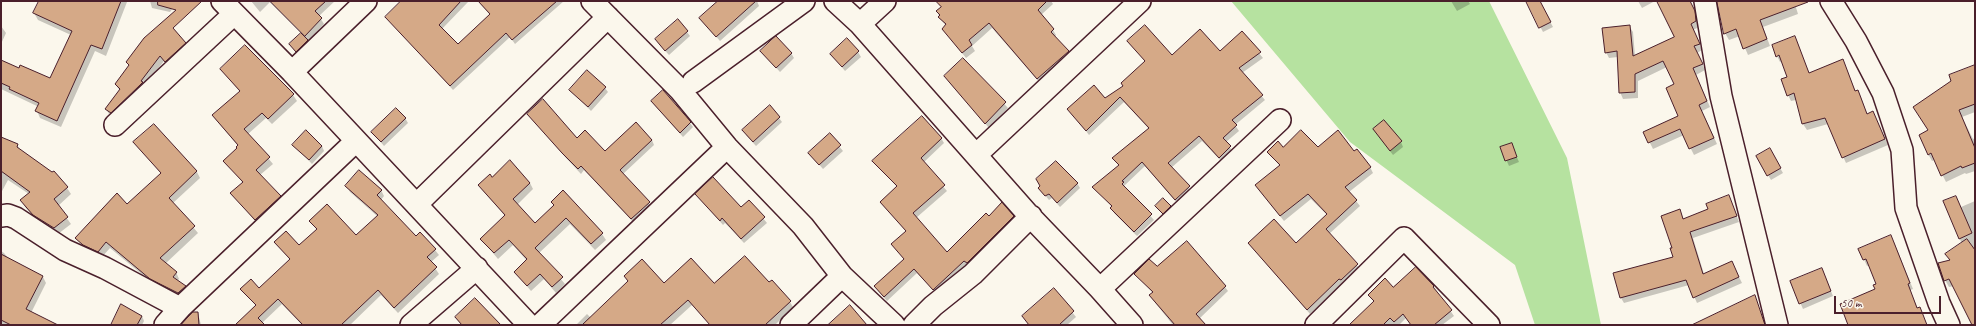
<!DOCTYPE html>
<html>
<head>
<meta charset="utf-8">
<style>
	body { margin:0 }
	#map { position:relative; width:1976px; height:326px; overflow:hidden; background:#fbf7ec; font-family:Caveat,sans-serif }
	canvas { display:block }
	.frame { position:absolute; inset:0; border:2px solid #4a1f2b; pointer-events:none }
	.scale { position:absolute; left:1834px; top:296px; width:107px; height:18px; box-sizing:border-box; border:2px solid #4a1f2b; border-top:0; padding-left:5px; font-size:12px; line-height:14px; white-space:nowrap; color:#4a1f2b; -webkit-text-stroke:3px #fbf7ec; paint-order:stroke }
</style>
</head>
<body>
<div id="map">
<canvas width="1976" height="326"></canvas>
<div class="frame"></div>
<div class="scale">50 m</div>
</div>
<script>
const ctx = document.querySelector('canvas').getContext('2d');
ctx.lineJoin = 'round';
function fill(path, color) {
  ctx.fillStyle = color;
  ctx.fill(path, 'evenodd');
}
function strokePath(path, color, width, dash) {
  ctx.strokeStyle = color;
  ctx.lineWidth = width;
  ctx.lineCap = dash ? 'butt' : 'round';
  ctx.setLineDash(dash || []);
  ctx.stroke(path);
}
const green = new Path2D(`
	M1231,1H1489L1567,158L1601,325H1535L1515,265L1350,142Z`);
const shadow = new Path2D(`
	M40,1L127,2L106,56L95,51L61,127L40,118L37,111L39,107L1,89V61L19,69L51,80L71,35L38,20L34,13Z
	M150,1H178L170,12L152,8Z
	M251,1H335L319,16L324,24L307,42L310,46L299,56L290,44L302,34L270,2L260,12Z
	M402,1H469L442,29L458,45L490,15L478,1H564L515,44L510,37L453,90L386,17Z
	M718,1H757L759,6L720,41L700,18Z
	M942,1H1051L1053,4L1041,15L1053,30L1056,35L1055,37L1072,57L1041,84L992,28L972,46L975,51L966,58L943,29L946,26L939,17L938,12L942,8L939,4Z
	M1451,1H1468L1470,4L1457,11Z
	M1527,1H1539L1553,27L1543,32Z
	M1638,1H1655L1642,8Z
	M1658,1H1689L1698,19L1699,27L1693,30L1702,50L1697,53L1705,70L1696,75L1710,107L1702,111L1717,144L1694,155L1684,135L1653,149L1645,133L1680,117L1676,85L1667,67L1638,81V98L1623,99L1620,92L1618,57L1609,58L1606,52L1629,26L1633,32L1635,56L1675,38Z
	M1718,1H1794L1798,14L1763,27L1770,46L1748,55L1740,36L1729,40L1725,33Z
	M1,26L6,33L1,44Z
	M687,32L690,36L669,55L659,44Z
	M1242,33L1263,58L1242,73L1265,100L1235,125L1239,131L1226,142L1233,152L1222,162L1202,141L1171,168L1192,192L1178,204L1145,166L1124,186L1154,220L1137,236L1114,213L1112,207L1094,187L1119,166L1114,159L1149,129L1124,102L1089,135L1069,109L1105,99L1124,87L1146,62L1128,41L1172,56L1220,53Z
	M1795,37L1809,73L1843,61L1856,92L1858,91L1861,97L1867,114L1873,112L1888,145L1846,163L1828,124L1807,130L1803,124L1796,100L1791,101L1788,95V77L1782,61L1780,62L1777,56Z
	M185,43L188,49L169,67L164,61L144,87L114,118L110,115L144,82L143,81L109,114L106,109L120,91L116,85L129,66L127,62Z
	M245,47L293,95L297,101L272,124L266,118L248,134L273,164L260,175L283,203L259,226L232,193L243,183L225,161L238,149V146L213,116L240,92L221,69Z
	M761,51L791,53L794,58L780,72Z
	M858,52L861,57L845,71L831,54Z
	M963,59L1008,108L989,128L948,81Z
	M1975,69V112L1962,117L1973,139L1975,138V171L1966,174L1965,173L1946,182L1935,160L1932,161L1928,154L1929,131Z
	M605,88L608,92L591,111L571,90Z
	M652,102L690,123L693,127L683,137Z
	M770,106L782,122L756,146L746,135Z
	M528,114L605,152L652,140L654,145L623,174L652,207L634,223L584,170L581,174L566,158Z
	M405,118L408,123L384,146L372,132Z
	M153,125L197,172L200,178L173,203L198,233L165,264L176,272L179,279L177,281L185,287L189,293L182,299L155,285L110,248L102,257L87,251L76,238L127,206L162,174L135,143Z
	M1374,130L1401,142L1403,147L1393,155Z
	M829,134L843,151L823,169L809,153Z
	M1,138L17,145L20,150L52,173L67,188L71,194L58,206L71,224L58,234L38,221L25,207L22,201L29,194L8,180L1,193Z
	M941,138L944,143L923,163L947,191L916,218L947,253L989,217H1013L1016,222L937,294L917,273L887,301L875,287L905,259L907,232L881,202L897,187L874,161Z
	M1511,144L1519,162L1509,166L1501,148Z
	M294,145L322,146L324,151L312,164Z
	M1283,148H1318L1354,153L1370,167L1373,173L1349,192L1360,206L1329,234L1361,270L1344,285L1343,284L1310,314L1249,244H1296L1327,215L1311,199L1284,221L1260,191L1280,166L1268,152Z
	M1769,149L1783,173L1771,180L1757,156Z
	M492,178L530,183L533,189L517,205L535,225L555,206L552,202L602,234L606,240L595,250L570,224L539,253L565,284L556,293L544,279L531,291L515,272L527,261L513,245L498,259L481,239L505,216L479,186Z
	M1077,183L1080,188L1060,207L1052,198L1049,200L1039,188Z
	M347,186L381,190L384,196L381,200L416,238L420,234L435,250L439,255L431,262L439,274L398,313L381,295L350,325H302L282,304L262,323L264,325H236L256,306L242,289H259L290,260L275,242L299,247L317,230L310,221L356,236L377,216L350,192Z
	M696,194L741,208L749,201L767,223L744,243L725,223L723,225Z
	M1729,197L1739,222L1693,238L1704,274L1734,267L1742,283L1697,303L1689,285L1624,303L1621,298L1674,258L1673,248L1680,210L1684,220L1710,210Z
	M1975,201V325H1973L1954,286L1949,287L1945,280L1950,261L1947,255L1962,244L1944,202L1961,207Z
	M1157,206L1170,207L1173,211L1166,218Z
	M1894,242L1913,289L1910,290L1918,309L1919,308L1927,325H1849L1877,290L1878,284L1870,265L1867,266L1859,249Z
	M1,251L4,253L8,258L43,277L46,283L31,313L56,325H1Z
	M1157,268L1225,287L1228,291L1199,319L1205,325H1173L1153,300L1150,296L1153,293L1135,274Z
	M1416,269L1434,287L1454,316L1442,325H1411L1406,318L1399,325H1351L1374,302L1369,295L1393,288Z
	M1822,269L1833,296L1803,309L1791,282Z
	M625,276L664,284H769L790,302L793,307L775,325H711L692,305L670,325H576L587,314L591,318L628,282Z
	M1054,289L1076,317L1067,325H1029L1023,316Z
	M198,313L201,325H182Z
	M142,316L144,321L142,325H112Z`);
const building = new Path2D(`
	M39,1H121L102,49L91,45L57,121L35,111L39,103L9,89L10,87L1,83V60L19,68L20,65L50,78L72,31L33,13Z
	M158,1H202L173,28L186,43L165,62L160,56L141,81L143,82L140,85L111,113L105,109L120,89L115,84L129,65L126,62L144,38L176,10L158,5Z
	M270,1H326L315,11L322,18L305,36Z
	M401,1H461L439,25L458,44L490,14L478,1H557L512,40L506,33L450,86L385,17Z
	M718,1H756L716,37L699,18Z
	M936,1H1047L1038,10L1054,29L1051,32L1069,51L1037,79L989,23L969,40L972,45L962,53L942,29L946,24L938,17L940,15L936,11L941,7Z
	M1526,1H1540L1551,22L1539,28Z
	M1657,1H1690L1695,11L1696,21L1691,24L1700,44L1694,46L1703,64L1693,68L1707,101L1699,105L1714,138L1689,149L1680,129L1648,143L1643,132L1678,116L1666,88L1674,84L1663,61L1635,74V92L1619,93L1617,51L1605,53L1602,28L1630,25L1633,56L1674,37Z
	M1717,1H1808V2L1760,20L1767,39L1743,49L1736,29L1724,34Z
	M678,19L688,31L665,51L655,39Z
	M1145,25L1172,55L1200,29L1220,51L1242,31L1261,52L1239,68L1263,95L1232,120L1237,125L1223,138L1231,146L1219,158L1199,136L1168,163L1190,186L1175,200L1142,162L1122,181L1124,182L1122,184L1152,214L1134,232L1110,208L1112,206L1092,187L1119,165L1112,158L1149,128L1120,97L1086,131L1067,109L1094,85L1105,98L1123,86L1121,83L1145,61L1127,41Z
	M301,33L308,40L296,52L289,44Z
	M776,36L792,53L776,68L760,51Z
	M1795,36L1809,73L1843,59L1855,91L1858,90L1867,114L1873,111L1885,139L1842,158L1825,118L1802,124L1794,93L1787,96L1781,79L1787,77L1779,55L1776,57L1772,45Z
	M847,38L859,51L842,67L830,54Z
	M245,45L294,94L268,119L262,113L244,129L270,157L256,170L281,196L255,220L230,193L243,182L223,161L237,148L236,147L238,145L212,115L240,91L220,69Z
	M963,58L1006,102L985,124L944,76Z
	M1975,65V104L1959,110L1975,148V163L1962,168L1961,166L1941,176L1931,153L1928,155L1919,135L1928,130L1913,107L1951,81L1949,75Z
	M587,70L606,87L588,107L569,90Z
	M663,90L691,122L680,133L651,101Z
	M543,99L577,138L585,130L605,151L636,122L652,140L620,170L650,202L631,219L581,166L578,169L562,153L527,114Z
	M770,105L780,117L753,142L742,130Z
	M396,108L406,118L381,142L371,132Z
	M922,116L942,138L921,158L945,185L913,213L947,252L986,213L989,216L1002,202L1014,216L967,263L964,261L933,290L914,269L884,297L874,286L904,259L891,244L906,231L880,202L897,186L872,161Z
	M1384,120L1402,141L1390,151L1373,129Z
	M154,124L197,171L169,198L195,226L160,258L177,272L173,277L186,286L178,293L150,279L106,242L98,252L83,245L75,238L117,193L127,204L161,173L133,142Z
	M306,130L322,146L309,160L292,145Z
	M1301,130L1318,147L1338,130L1354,151L1357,149L1371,167L1345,187L1357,200L1326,229L1358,264L1341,280L1339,279L1307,310L1248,243L1274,219L1296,243L1327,214L1308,194L1280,216L1255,185L1280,165L1267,152L1278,141L1283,147Z
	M830,133L841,145L819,165L808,153Z
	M1,137L18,144L17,147L52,172L54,171L68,187L54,199L68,217L54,228L33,215L20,200L30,192L1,171Z
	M1512,143L1517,157L1505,161L1500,147Z
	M1770,148L1781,168L1767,176L1756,156Z
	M510,160L530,183L513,199L535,223L554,205L551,202L563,190L603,233L591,244L566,218L535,248L563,277L552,287L540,274L527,286L514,272L527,259L509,240L494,253L480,239L505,215L478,185L490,174L492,177Z
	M1056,161L1078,183L1057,203L1049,194L1045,196L1038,188L1040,186L1036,179Z
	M359,170L382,190L377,195L416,236L420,232L436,249L427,257L437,267L394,308L378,290L341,325H303L278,299L258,318L265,325H235L256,305L240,289L251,279L259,288L290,259L274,242L286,231L299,245L317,229L309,221L327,204L356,235L378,215L345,186Z
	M713,177L741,207L749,200L765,217L741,239L722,218L720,221L695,194Z
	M1729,195L1737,216L1690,232L1703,274L1732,261L1739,277L1693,298L1686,280L1620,298L1613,273L1673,257L1670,248H1672L1661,216L1680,209L1683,219L1708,209L1706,204Z
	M1956,196L1972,233L1959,239L1943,201Z
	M1163,198L1171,206L1163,214L1155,206Z
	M1891,235L1910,283L1908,284L1917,308L1920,307L1927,325H1848L1840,304L1875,289L1873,285L1876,284L1866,259L1863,260L1858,249Z
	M1967,239L1975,250V325H1972L1949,279L1944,281L1938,263L1950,260L1945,254Z
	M1187,241L1226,286L1196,314L1206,325H1175L1149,295L1153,292L1134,274L1149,259L1157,266Z
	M1,254L43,276L26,309L58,325H11L1,320Z
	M745,256L769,282L772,280L791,301L765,325H710L688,300L660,325H582L628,281L624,276L642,259L664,283L691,258L714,283Z
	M1416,267L1434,286L1433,287L1452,310L1434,325H1411L1403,314L1394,322L1390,318L1383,325H1349L1374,301L1368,295L1385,278L1393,287Z
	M1822,268L1831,291L1799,304L1790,281Z
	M1054,288L1074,311L1059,325H1029L1022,316Z
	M1755,295L1765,325H1692Z
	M475,298L501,325H462L455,317Z
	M121,304L142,316L137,325H111Z
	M850,305L867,325H828Z
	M193,312H198L199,325H181Z`);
const minor = new Path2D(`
	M222,1L292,72L529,325
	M592,1L680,90L727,147L803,226L842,276L894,325
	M835,1L860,24L1027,213L1100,289L1132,325
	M1705,1L1721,96L1777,325
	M1831,1L1856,41L1883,93L1902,150L1906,208L1939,303L1949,325
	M860,24L885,1
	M292,72L366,1
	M693,82L804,1
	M115,125L234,14
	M976,155L1140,1
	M417,204L608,17
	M1,216L8,215L16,218L65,250L105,268L180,308
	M1100,289L1280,120
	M165,325L180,308L356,141
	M411,325L477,268
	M540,325L727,147
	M791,325L842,276
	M914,325L933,306L973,274L1031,216
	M1316,325L1404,238L1489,325`);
fill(green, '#b6e2a0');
fill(shadow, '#0003');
fill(building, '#d5a987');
strokePath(building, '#4a1f2b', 1);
strokePath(minor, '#4a1f2b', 24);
strokePath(minor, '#fbf7ec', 21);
</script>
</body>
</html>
